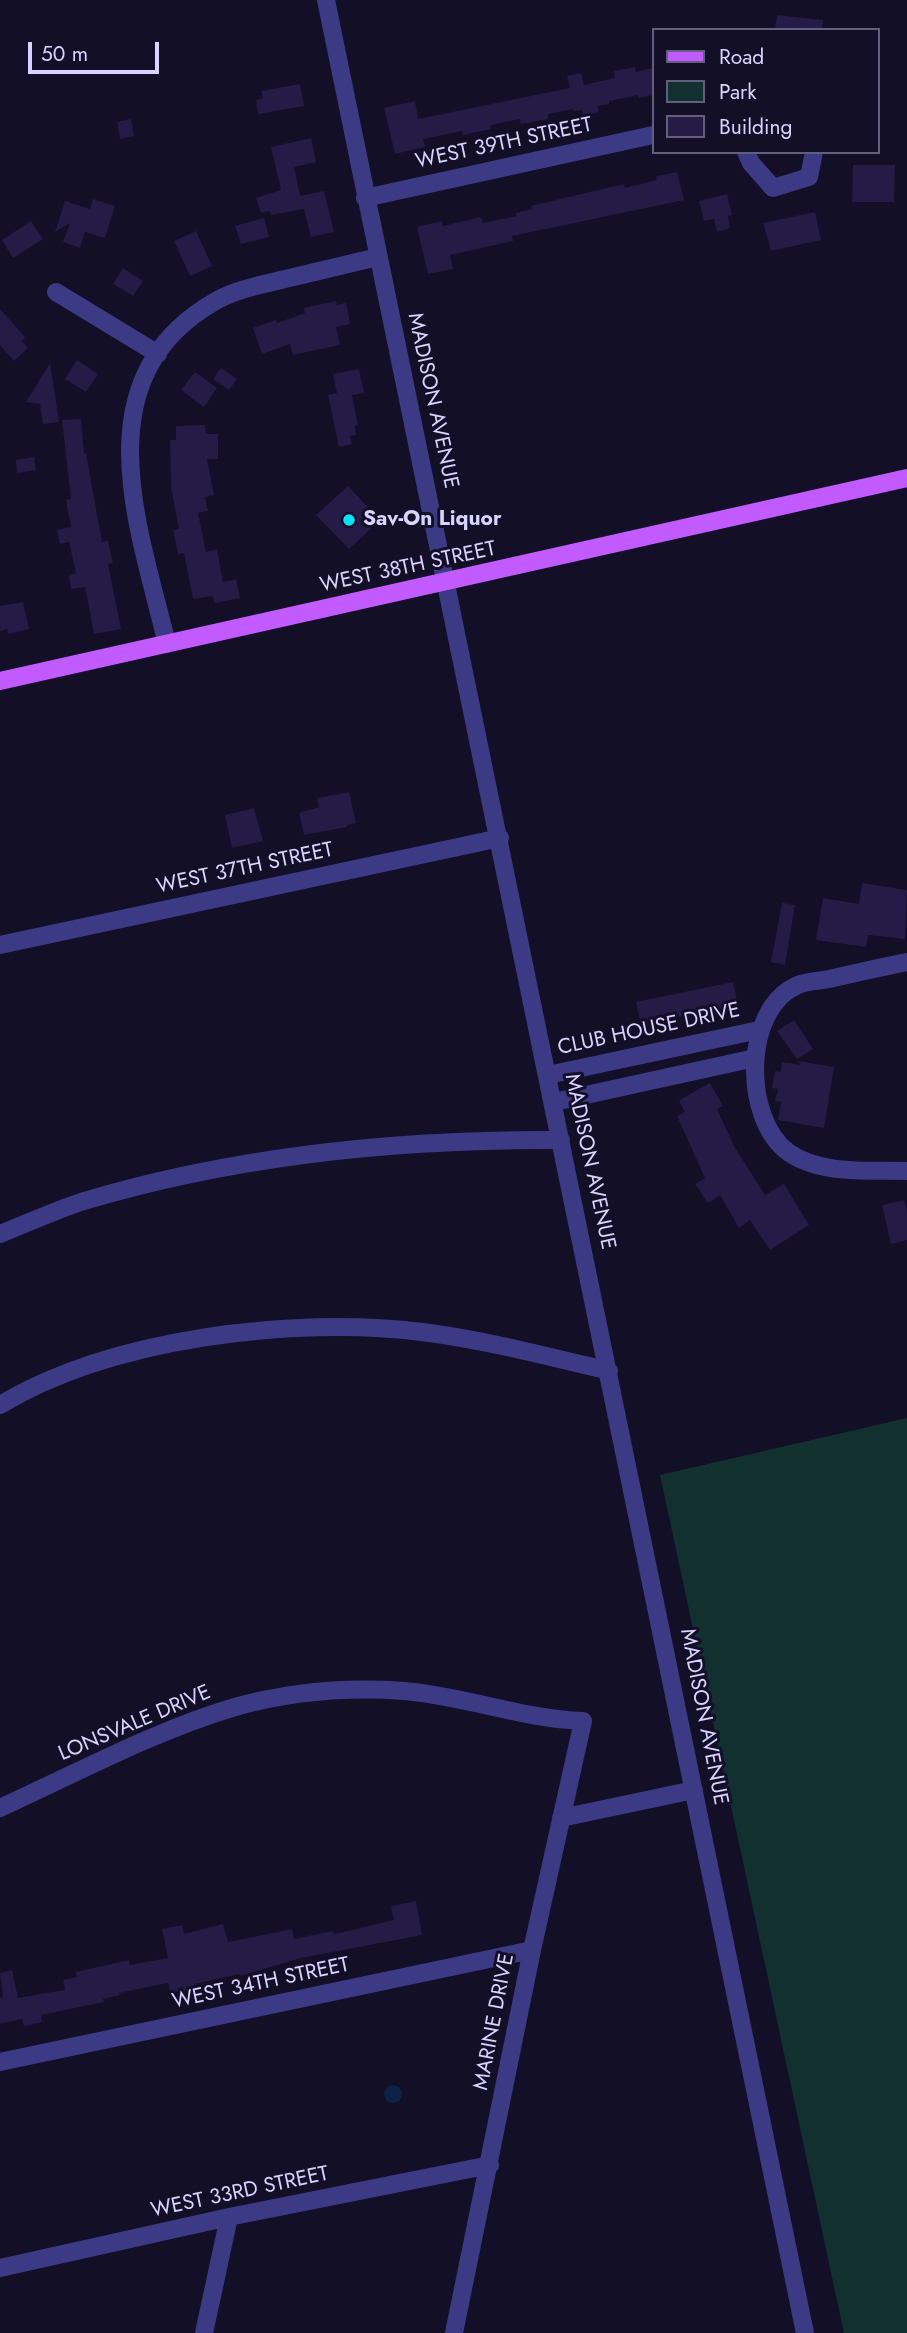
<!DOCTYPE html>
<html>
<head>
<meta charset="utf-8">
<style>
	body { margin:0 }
	#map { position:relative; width:907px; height:2333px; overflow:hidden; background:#130f26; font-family:Jost,sans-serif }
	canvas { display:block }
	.legend { position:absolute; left:652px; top:28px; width:228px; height:126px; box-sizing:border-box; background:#130f26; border:2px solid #625e7d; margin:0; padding:9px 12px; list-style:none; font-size:21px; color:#d9d4ff }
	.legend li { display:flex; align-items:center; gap:14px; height:35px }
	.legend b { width:35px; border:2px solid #625e7d }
	.scale { position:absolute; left:28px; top:42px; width:131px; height:32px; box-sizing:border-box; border:4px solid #d9d4ff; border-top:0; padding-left:9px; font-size:21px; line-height:24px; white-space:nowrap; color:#d9d4ff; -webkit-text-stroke:5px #130f26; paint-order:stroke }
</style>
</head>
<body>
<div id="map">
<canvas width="907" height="2333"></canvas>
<ul class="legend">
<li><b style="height:9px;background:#c25bff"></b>Road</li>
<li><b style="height:19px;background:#12302f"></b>Park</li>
<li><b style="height:19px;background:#241b47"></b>Building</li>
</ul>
<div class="scale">50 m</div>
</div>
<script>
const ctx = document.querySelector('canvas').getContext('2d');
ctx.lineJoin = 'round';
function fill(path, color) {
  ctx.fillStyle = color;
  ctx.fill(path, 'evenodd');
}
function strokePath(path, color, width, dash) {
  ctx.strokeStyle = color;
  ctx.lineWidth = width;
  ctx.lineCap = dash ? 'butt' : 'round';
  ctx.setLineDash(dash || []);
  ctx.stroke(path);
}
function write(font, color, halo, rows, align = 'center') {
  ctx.font = font + ' Jost,sans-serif';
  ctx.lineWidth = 6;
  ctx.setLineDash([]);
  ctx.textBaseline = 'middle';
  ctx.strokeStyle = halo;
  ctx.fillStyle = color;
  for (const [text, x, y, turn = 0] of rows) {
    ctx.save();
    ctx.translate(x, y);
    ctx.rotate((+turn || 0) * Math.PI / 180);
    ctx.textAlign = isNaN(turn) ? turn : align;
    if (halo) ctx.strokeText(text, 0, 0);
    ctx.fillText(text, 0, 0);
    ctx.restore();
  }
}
const green = new Path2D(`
	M907,1418V2333H844L660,1475Z`);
const water = new Path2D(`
	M384 2094a9 9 0 1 1 18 0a9 9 0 1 1-18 0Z`);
const building = new Path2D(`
	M777,15L823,20L822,30H775Z
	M635,67L636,72L653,68V95L639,98L638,95L609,101V104L597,106L599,112L583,116L582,110L574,111L573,109L548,114V119L521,124L520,119L490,125L491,129L463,135L462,131L423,139L425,147L395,154L384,108L415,101L418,119L570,88L567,76L581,73L584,85L615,78L614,71Z
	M300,84L304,106L258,114L256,100L263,99L261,91Z
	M131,119L134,136L120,139L117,122Z
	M311,138L316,162L294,167L300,196L324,191L334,232L311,237L304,209L271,215L270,211L261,213L256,198L281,190L271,147Z
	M853,165H895L894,202H852Z
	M677,172L684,200L512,236L513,241L450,255L453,269L428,274L417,227L442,221L443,226L481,217L483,223L517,216L516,213L532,209L531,206L539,204L624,184L625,188L657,180L656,176Z
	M727,194L732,215L728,216L730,228L717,232L714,219L704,221L699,201Z
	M93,199L115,206L105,238L85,232L80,248L63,242L70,223L55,232L65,201L90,209Z
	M815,212L821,240L771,251L763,223Z
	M264,218L269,237L241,244L235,226Z
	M31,221L43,239L13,258L2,240Z
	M196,231L212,266L190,276L174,241Z
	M123,268L143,281L133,296L113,284Z
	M336,301L337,305L346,303L350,324L336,327L340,345L293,355L290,344L262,354L253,328L276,320L277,323L305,313L304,308Z
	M0,309L25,337L22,341L28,348L14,361L0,345Z
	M77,360L98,374L86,392L65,379Z
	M50,363L59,422L43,424L40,404L26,402Z
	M221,368L237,379L229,390L213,379Z
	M359,369L364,393L352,395L358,425L355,426L356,435L350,436L352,444L339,447L328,395L337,393L333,374Z
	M195,372L217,388L204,407L181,390Z
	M81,419L84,454L86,453L102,542L108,541L113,563L108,564L121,629L94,634L85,587L71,589L69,575L76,573L69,542L60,544L57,530L71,527L66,500L71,499L62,420Z
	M205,425L206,434H218V459H207L214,495L205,497L208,511L198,513L206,552L217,549L223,582L236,579L240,598L214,603L213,596L193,599L184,553L178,554L173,530L179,529L171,487L170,440H176V426Z
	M34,457L36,470L17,473L16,460Z
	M348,486L377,517L376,524L349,549L316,515Z
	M23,602L29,629L8,634L7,629L0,631V606Z
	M349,792L356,823L347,825V827L304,835L299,813L319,807L317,798Z
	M254,808L263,841L232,848L225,815Z
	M862,883L907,890L905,939L868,935L866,947L816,940L823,898L859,904Z
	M782,903L795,905L785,965L771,962Z
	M733,982L739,1010L723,1013L722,1008L668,1019L669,1025L654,1028L653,1023L641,1025L636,1002Z
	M794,1020L813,1049L797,1059L777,1031Z
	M798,1061L834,1067L824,1128L778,1120L781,1102L775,1101L778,1089L772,1088L775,1071L781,1072L782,1062L801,1065Z
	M710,1083L723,1106L717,1109L734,1146L765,1195L784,1184L809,1225L770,1250L750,1220L739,1228L720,1195L708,1203L695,1184L705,1178L677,1116L685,1112L679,1101L681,1099Z
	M904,1200L907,1212V1240L891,1244L882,1205Z
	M416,1901L422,1935L301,1958L240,1976L239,1974L194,1984L195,1988L170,1993L168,1983L119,1993L120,1995L103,1999L104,2002L41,2015L42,2022L24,2026L22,2019L0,2024V1998L3,1997L0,1973L12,1970L18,1998L40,1994L65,1990L63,1980L77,1977L76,1972L129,1960L130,1965L168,1958L162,1929L182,1925L184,1934L223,1924L228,1942L292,1929L294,1939L332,1931L335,1934L394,1920L391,1906Z`);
const minor = new Path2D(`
	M326,0L805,2333
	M746,152L751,163L773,188L809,177L814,152
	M365,198L653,135
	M56,292L158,354
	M167,644C139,527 81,379 214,302C236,289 261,285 285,279C316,272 347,264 378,257
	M0,945L500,838
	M907,962C881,967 855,973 829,979C819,981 807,981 798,985C742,1009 743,1119 788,1152C820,1175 869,1170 907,1171
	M548,1075L759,1030
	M554,1102L755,1058
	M0,1234C28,1223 56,1210 84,1201C238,1155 401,1139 561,1140
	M0,1405C111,1338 294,1316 422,1332C485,1340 547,1356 609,1371
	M0,1808C77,1773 154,1731 235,1707C289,1692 349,1687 404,1691C465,1696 523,1719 583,1721L532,1950L454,2333
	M561,1818L694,1790
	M0,2062L532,1950
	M0,2268L229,2217L490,2165
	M204,2333L229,2217`);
const major = new Path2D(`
	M0,681L907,478`);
const markers = [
	[349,520,7,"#00e5ff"]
];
const streetNames = [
	["WEST 39TH STREET",504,144,-12],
	["MADISON AVENUE",432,401,78],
	["WEST 38TH STREET",408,568,-12],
	["WEST 37TH STREET",245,869,-12],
	["CLUB HOUSE DRIVE",649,1030,-12],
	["MADISON AVENUE",589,1162,78],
	["MADISON AVENUE",703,1717,79],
	["LONSVALE DRIVE",135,1724,-23],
	["WEST 34TH STREET",261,1984,-12],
	["MARINE DRIVE",495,2022,-79],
	["WEST 33RD STREET",240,2193,-12]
];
const poiNames = [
	["Sav-On Liquor",363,520]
];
fill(green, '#12302f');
fill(water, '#0c2248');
fill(building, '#241b47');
strokePath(minor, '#3d3a85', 18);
strokePath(major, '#c25bff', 18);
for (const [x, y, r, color] of markers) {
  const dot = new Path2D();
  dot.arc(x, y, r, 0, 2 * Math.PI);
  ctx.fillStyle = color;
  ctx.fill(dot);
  strokePath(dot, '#130f26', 2.5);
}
write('21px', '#d9d4ff', '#130f26', streetNames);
write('bold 21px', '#d9d4ff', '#130f26', poiNames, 'left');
</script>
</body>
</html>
